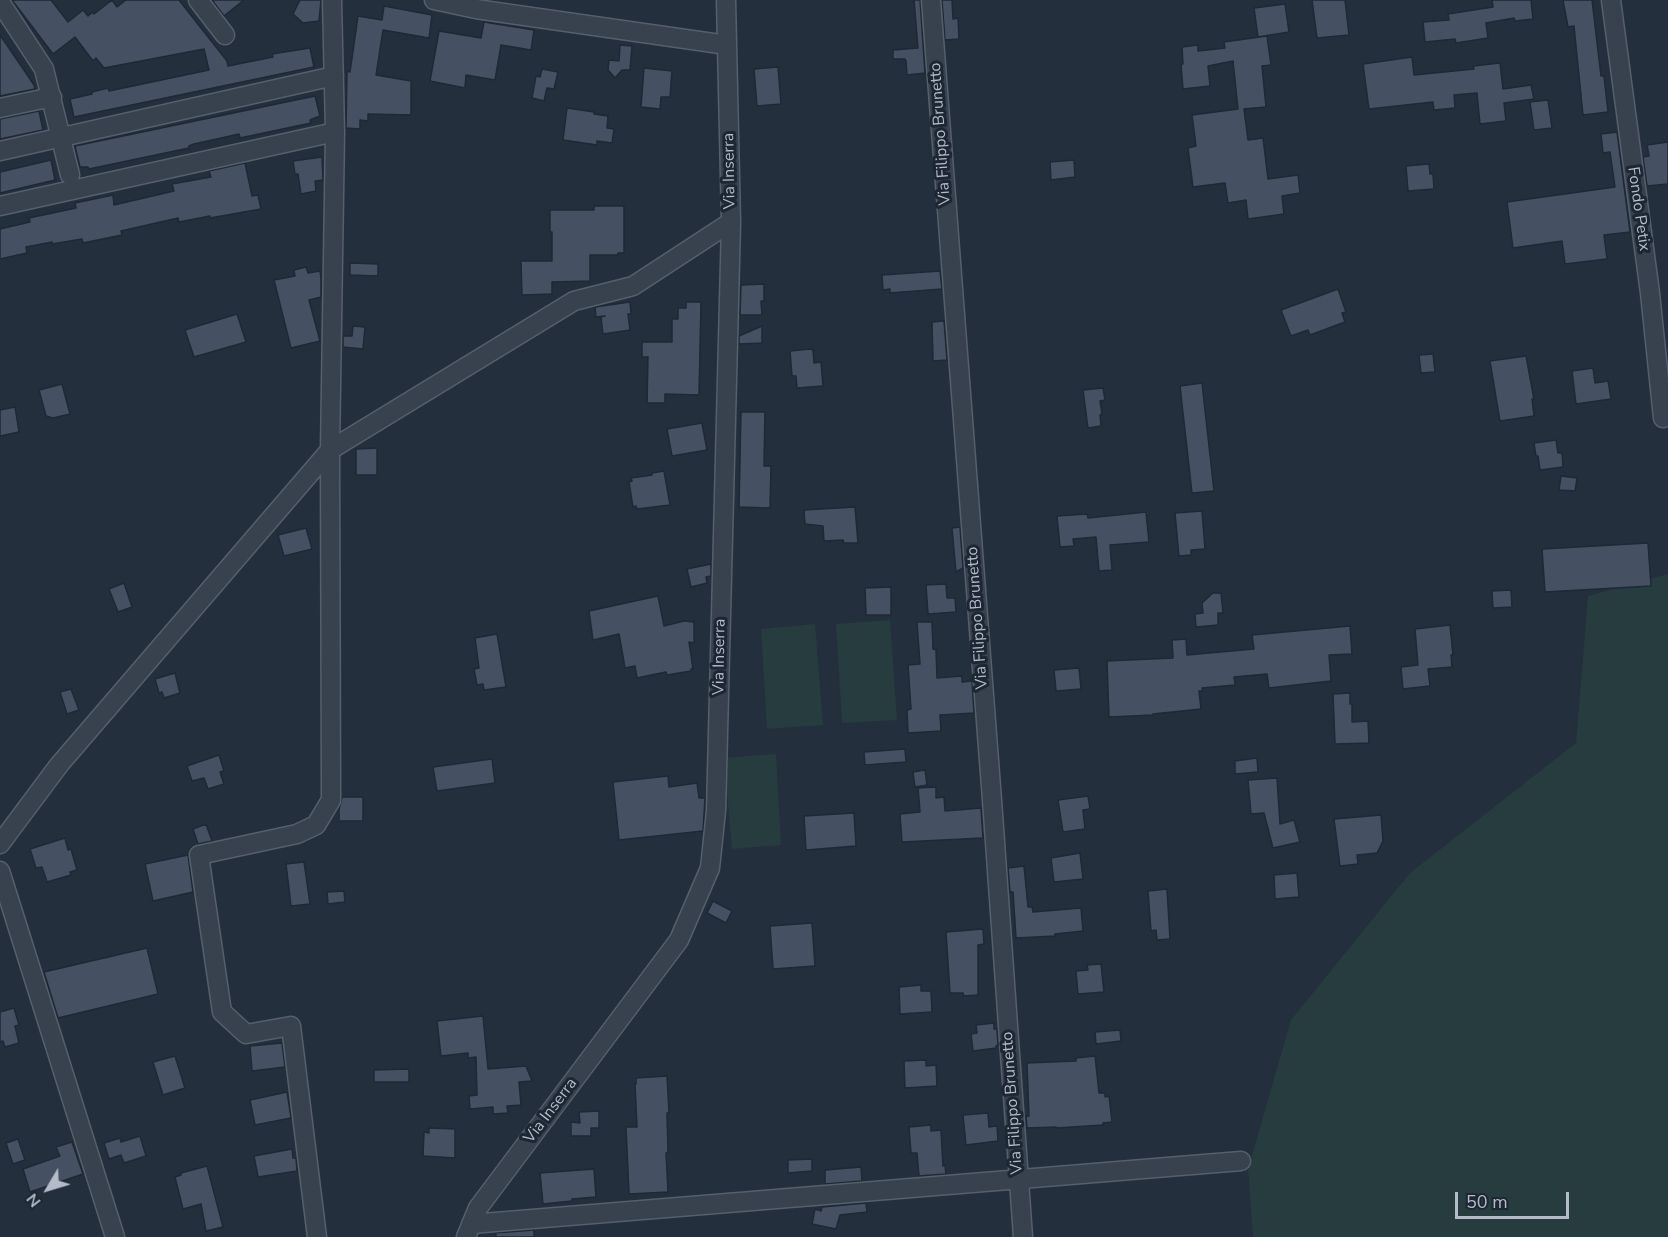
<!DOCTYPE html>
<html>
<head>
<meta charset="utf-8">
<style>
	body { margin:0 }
	#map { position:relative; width:1668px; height:1237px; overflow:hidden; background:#242f3e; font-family:"Nunito Sans",sans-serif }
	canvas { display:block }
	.north { position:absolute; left:18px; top:1159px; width:60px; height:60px; -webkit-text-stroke:4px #1d2633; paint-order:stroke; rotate:232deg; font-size:16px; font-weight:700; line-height:24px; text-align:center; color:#b4bcc9 }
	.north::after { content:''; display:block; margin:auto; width:21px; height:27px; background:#b4bcc9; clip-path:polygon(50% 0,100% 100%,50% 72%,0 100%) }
	.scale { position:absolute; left:1455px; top:1192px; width:114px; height:27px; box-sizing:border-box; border:3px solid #b4bcc9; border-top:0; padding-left:8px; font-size:18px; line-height:21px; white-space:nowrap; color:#b4bcc9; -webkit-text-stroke:4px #1d2633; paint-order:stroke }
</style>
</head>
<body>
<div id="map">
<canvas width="1668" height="1237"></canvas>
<div class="north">N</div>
<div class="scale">50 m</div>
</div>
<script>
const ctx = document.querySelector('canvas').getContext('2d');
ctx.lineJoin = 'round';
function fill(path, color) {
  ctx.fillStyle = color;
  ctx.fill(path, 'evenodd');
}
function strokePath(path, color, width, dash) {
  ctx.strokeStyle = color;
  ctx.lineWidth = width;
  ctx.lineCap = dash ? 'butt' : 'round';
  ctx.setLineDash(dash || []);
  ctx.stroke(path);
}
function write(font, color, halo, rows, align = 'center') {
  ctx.font = font + ' "Nunito Sans",sans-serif';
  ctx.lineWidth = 6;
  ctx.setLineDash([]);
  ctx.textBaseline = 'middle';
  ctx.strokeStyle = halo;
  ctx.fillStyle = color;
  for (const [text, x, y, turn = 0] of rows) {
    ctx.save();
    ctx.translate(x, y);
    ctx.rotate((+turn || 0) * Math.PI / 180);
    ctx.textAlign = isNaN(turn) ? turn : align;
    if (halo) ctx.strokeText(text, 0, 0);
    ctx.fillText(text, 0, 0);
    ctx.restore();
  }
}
const green = new Path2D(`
	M1668,574V1237H1253L1248,1169L1291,1020L1410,873L1576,743L1588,596Z
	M890,620L897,720L842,723L836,624Z
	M815,624L823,725L767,729L761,629Z
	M776,754L781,845L732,849L724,758Z`);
const building = new Path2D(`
	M12,0H51L68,22L83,10L88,16L93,12L94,14L112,0L117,7L126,0H179L227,61L228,66L273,57L272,54L310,48L314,67L74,117L70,99L92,94V92L108,88L109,91L209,70L204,49L104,68L96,58L93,61L75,37L53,54Z
	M212,0H244L224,16Z
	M300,0H321L319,21L303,23L293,14Z
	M914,0H920L925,73L907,75L906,61L905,59H893V50L918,48Z
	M942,0H952L953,19L958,18L959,39L945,40Z
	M1312,0H1345L1349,35L1317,38Z
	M1492,0H1531L1533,19L1515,21L1514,18L1486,23L1488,38L1456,43L1455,39L1425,42L1423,22L1449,20L1448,14L1493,7Z
	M1563,0H1592L1601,76H1604L1608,112L1583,115L1574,26L1568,27Z
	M1285,4L1289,32L1258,37L1254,8Z
	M384,6L432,15L429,38L383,30L376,75L411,81V115L368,114V121L360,120V129L346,128L347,71L350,72L358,16L382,20Z
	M484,22L534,30L531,50L501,45L495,80L466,75L465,88L430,81L439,31L481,38Z
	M0,35L34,85L35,89L0,96Z
	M1267,36L1271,65L1262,66L1266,107L1244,109L1248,140L1263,138L1268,179L1298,175L1300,193L1282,196L1284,214L1248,219L1246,200L1228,203L1225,183L1193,187L1188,148L1196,146L1192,115L1238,109L1233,61L1208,66L1210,86L1183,89L1181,64H1183L1182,47L1198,45V51L1225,48L1224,42Z
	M620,45L632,46L630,70H622L615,78L608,70L609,60L619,61Z
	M1412,57L1414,75L1474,69L1473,66L1500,63L1503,89L1531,85L1534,99L1504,103L1506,121L1480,124L1477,93L1454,95L1455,108L1434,110L1433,102L1369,109L1363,64Z
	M778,67L781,104L757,106L754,69Z
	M644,68L672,71L670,97H661L660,109L641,107Z
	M542,69L558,72L554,89L547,88L544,101L532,98L536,76L540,77Z
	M315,96L320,116L310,120L311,123L240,138L239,134L194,144L189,146V148L89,169L88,167H80L75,146Z
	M1548,100L1552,128L1534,130L1530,102Z
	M567,108L594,112V114L608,116L607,128L614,129L612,143L597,141V145L563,140Z
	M39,111L43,130L0,139V119Z
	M1617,132L1630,232L1604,235L1607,259L1565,264L1562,241L1513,248L1507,202L1615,187L1610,152L1603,153L1601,134Z
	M1668,142V184L1647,186L1643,157L1649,156L1647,145Z
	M322,157L323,180L315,181L316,191L301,194L298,174H295L293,161Z
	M51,160L55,180L0,193V172Z
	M1074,160L1075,177L1051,180L1050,162Z
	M245,163L252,196L258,195L261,209L210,218V216L179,222L178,218L121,231L122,235L83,243L82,239L52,244V242L26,247L27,253L0,259V229L30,222L29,218L76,208L75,203L113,195L114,205L174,191L172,184L211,177L209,171Z
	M1429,164L1430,174H1433L1434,189L1408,191L1406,166Z
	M594,206H624V253H618V255H590V281L552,282V294L522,295L521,261H552V232H550V210H594Z
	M350,263L378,264V276L350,275Z
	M306,267L308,273L320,271L321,279V297L309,300L320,341L291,348L274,280L295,276L294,270Z
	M940,271L942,289L890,293V289L883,290L882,275Z
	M764,284V301H761L762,315H740L741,285Z
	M1338,289L1346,312L1342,313L1345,322L1310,335L1308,330L1291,336L1281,310Z
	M630,302L631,314H628L630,330L603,334L601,317L605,316L596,317L595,307Z
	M686,302H701L699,395L665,394V403H647L648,357H642V342H672V319H678V308H686Z
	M237,314L246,342L194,357L185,330Z
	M944,321L947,360L933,361L932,322Z
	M353,326L365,327L363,349L343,347V336H352Z
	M762,326V343L739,344V336Z
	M810,349L813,350L814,363L821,362L823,386L797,388L796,376H792L790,351Z
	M1433,354L1435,372L1421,373L1419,355Z
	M1526,356L1534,399H1532L1534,416L1500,421L1490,361Z
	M1593,368L1595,383L1608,381L1611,399L1576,404L1572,371Z
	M1202,383L1214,491L1192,493L1180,386Z
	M62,384L70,414L53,418L46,416L39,390Z
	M1103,388L1105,400L1100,401L1102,414L1100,415L1101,426L1088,428L1083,390Z
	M15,407L19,432L0,436V410Z
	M741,412H765L764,466H771L770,508L739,507Z
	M702,423L707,450L672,456L667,429Z
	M1556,440L1558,453H1562L1563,467L1540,470L1538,456H1536L1534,443Z
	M377,448V475H356V449Z
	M664,471L670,505L637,509L636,506L633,507L629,482L632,481L631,478L652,475V473Z
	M1561,476L1577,478L1575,491L1559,490Z
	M855,507L858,543H844L843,540L824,541L823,526L805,524L804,510Z
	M1202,511L1205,549L1191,550V555L1179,556L1175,513Z
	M1146,512L1149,542L1110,545L1112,570L1099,571L1096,537L1073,539L1074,546L1060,547L1057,516L1087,514L1088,518Z
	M960,527L963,568L956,572L952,528Z
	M306,528L312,549L284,556L278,535Z
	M1648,543L1651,586L1545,592L1542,549Z
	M711,564V576L706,577L707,583L691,587L687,569Z
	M124,583L132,607L118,612L109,589Z
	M946,584L947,598H955L956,612L928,614L926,585Z
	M891,587V615H866L865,588Z
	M1511,590L1512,607L1493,608L1492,591Z
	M1213,593H1221L1223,613H1218V625L1196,627L1195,614L1203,613L1202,603Z
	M658,596L664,626L684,621L694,622V643L689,642L693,669H691V671L667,675L666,672L637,678L635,666L625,668L619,634L593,640L589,611Z
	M917,622H932L933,649L936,650L937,678L962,676V682L972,681L974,713L940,715L941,731L908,733L907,710L911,709L908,665L920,664Z
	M1450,625L1453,655H1451L1452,667L1428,669L1430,686L1403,689L1401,667L1418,665L1415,629Z
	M1350,626L1352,654L1329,655L1331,681L1269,688L1267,674L1234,677L1235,685L1202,688L1203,691H1199L1201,709L1153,714V715L1109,717L1107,661L1173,658L1172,640L1186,639L1187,655L1254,649L1252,635Z
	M497,634L506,687L484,690L483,684L477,685L474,669L479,668L475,638Z
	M1079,668L1081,689L1056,691L1054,670Z
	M175,673L180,693L164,698L162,692L159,693L155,679Z
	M71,689L79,710L67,714L60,692Z
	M1350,693V704H1352V722L1368,721L1369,743L1335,744L1333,694Z
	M905,749L906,762L865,765L864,752Z
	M219,755L224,771L220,772L224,784L208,789L204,778L192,781L187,766Z
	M1257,758L1258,772L1235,774V761Z
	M492,759L495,783L437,791L433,767Z
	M925,770L927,785L915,787L913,772Z
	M668,776L669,787L697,783L699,798H705L703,831L619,840L613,782Z
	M1277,778L1280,824L1294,820L1300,842L1273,848L1264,813L1251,814L1248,780Z
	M936,787V798L944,797L945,811L981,808L983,838L902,842L900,814L920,812L918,788Z
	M1088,796L1090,809L1083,810L1085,829L1063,832L1058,800Z
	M342,797H363V821H339V809Z
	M854,813L856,846L806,850L804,816Z
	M1381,815L1383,841L1377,853L1357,855L1358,864L1340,866L1334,819Z
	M206,824L212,841L198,844L193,829Z
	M65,838L68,850L71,849L77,870L70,872L71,875L47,882L42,867L36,868L30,849Z
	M1080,853L1083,879L1054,882L1051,858Z
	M188,855L193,892L153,901L145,864Z
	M304,862L310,904L291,906L286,864Z
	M1024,866L1028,907H1032L1033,912L1081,908L1083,931L1055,934V936L1016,938L1013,892H1010L1008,868Z
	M1297,873L1299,897L1275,899L1274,875Z
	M1167,889L1170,939L1157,940L1156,930L1151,931L1148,891Z
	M344,891L345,902L328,904L327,892Z
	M713,901L732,911L726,923L707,913Z
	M812,923L815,966L773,969L770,926Z
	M983,929L984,944L978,945V995L964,996L963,993H950L946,932Z
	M147,948L158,994L58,1018L44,972Z
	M1101,964L1104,992L1078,994L1076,971L1088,970L1087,965Z
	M921,985V991H931L932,1012L900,1014L899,987Z
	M14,1008L19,1025L15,1026L19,1043L5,1047L3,1041L0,1042V1012Z
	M483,1016L488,1069L526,1066L532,1081L519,1082L521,1105L507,1106L508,1113L493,1114V1107L470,1109L469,1096L477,1095L476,1057L468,1058V1053L441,1056L437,1021Z
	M994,1023V1029H997L998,1045L996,1046V1048L973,1051L971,1034L977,1033L976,1025Z
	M1120,1030L1121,1041L1096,1044L1095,1032Z
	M282,1043L285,1067L252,1071L250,1046Z
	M175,1056L185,1088L163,1095L153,1062Z
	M1095,1056L1099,1093H1105V1097L1109,1096L1112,1122L1103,1123V1125L1056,1128V1127L1027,1128L1026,1116H1029L1027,1063L1076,1061V1058Z
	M926,1060V1066L936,1065L937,1086L905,1088L904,1061Z
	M409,1069V1082H374V1070Z
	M667,1076L669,1113H667L668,1153H666L668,1192L629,1194L626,1127H637L635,1084H636V1078Z
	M287,1092L291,1118L255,1125L250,1100Z
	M599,1111V1128H591V1136H571V1122L580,1123L579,1112Z
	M988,1113L989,1127L997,1126L998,1141L966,1145L963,1115Z
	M931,1125V1131L941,1130L943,1166L945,1165L946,1174L919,1176L917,1153H911L909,1127Z
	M429,1128L455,1129V1158L423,1156L424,1132L429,1133Z
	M140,1136L146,1156L124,1163L121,1155L109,1159L104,1143L120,1138L121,1142Z
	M18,1139L25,1160L13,1164L6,1143Z
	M72,1142L83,1174L30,1192L23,1169L60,1156L56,1147Z
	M292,1149L293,1158H296L297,1171L258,1177L254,1156Z
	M812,1159V1171L788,1173V1160Z
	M207,1166L223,1227L206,1231L201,1204L183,1209L175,1177L181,1175V1173Z
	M861,1167L862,1181L825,1184V1170Z
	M594,1169L596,1197L572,1199V1201L543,1204L540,1173Z
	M866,1203L867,1212L840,1215L836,1229L812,1224L815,1209L821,1211L822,1207Z
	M534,1230V1237H496V1233Z`);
const minor = new Path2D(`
	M198,0L225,35
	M434,0L476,9L727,45
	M931,0L992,800L1023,1237
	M1611,0L1650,293L1663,418
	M0,2L44,69L70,175
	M0,108L52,97
	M0,151L334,76
	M0,206L335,132
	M0,844L59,765L330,450L574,301L633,286L731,222
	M0,871L115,1237
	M471,1224L1241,1161
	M317,1237L291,1026L246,1034L222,1012L199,855L297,834L316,825L331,800L330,450L335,132L332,0
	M466,1237L478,1208L679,940L710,868L716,811L731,222L726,0`);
const streetNames = [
	["Via Filippo Brunetto",941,134,-94],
	["Via Inserra",730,171,-91],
	["Fondo Petix",1638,209,82],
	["Via Filippo Brunetto",978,618,-94],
	["Via Inserra",720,657,-89],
	["Via Filippo Brunetto",1013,1103,-94],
	["Via Inserra",551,1111,-53]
];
fill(green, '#263c3f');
fill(building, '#455162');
strokePath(building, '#1f2835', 1.5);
strokePath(minor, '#565f6c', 21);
strokePath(minor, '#38414e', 18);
write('16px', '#b4bcc9', '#1d2633', streetNames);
</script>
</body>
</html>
